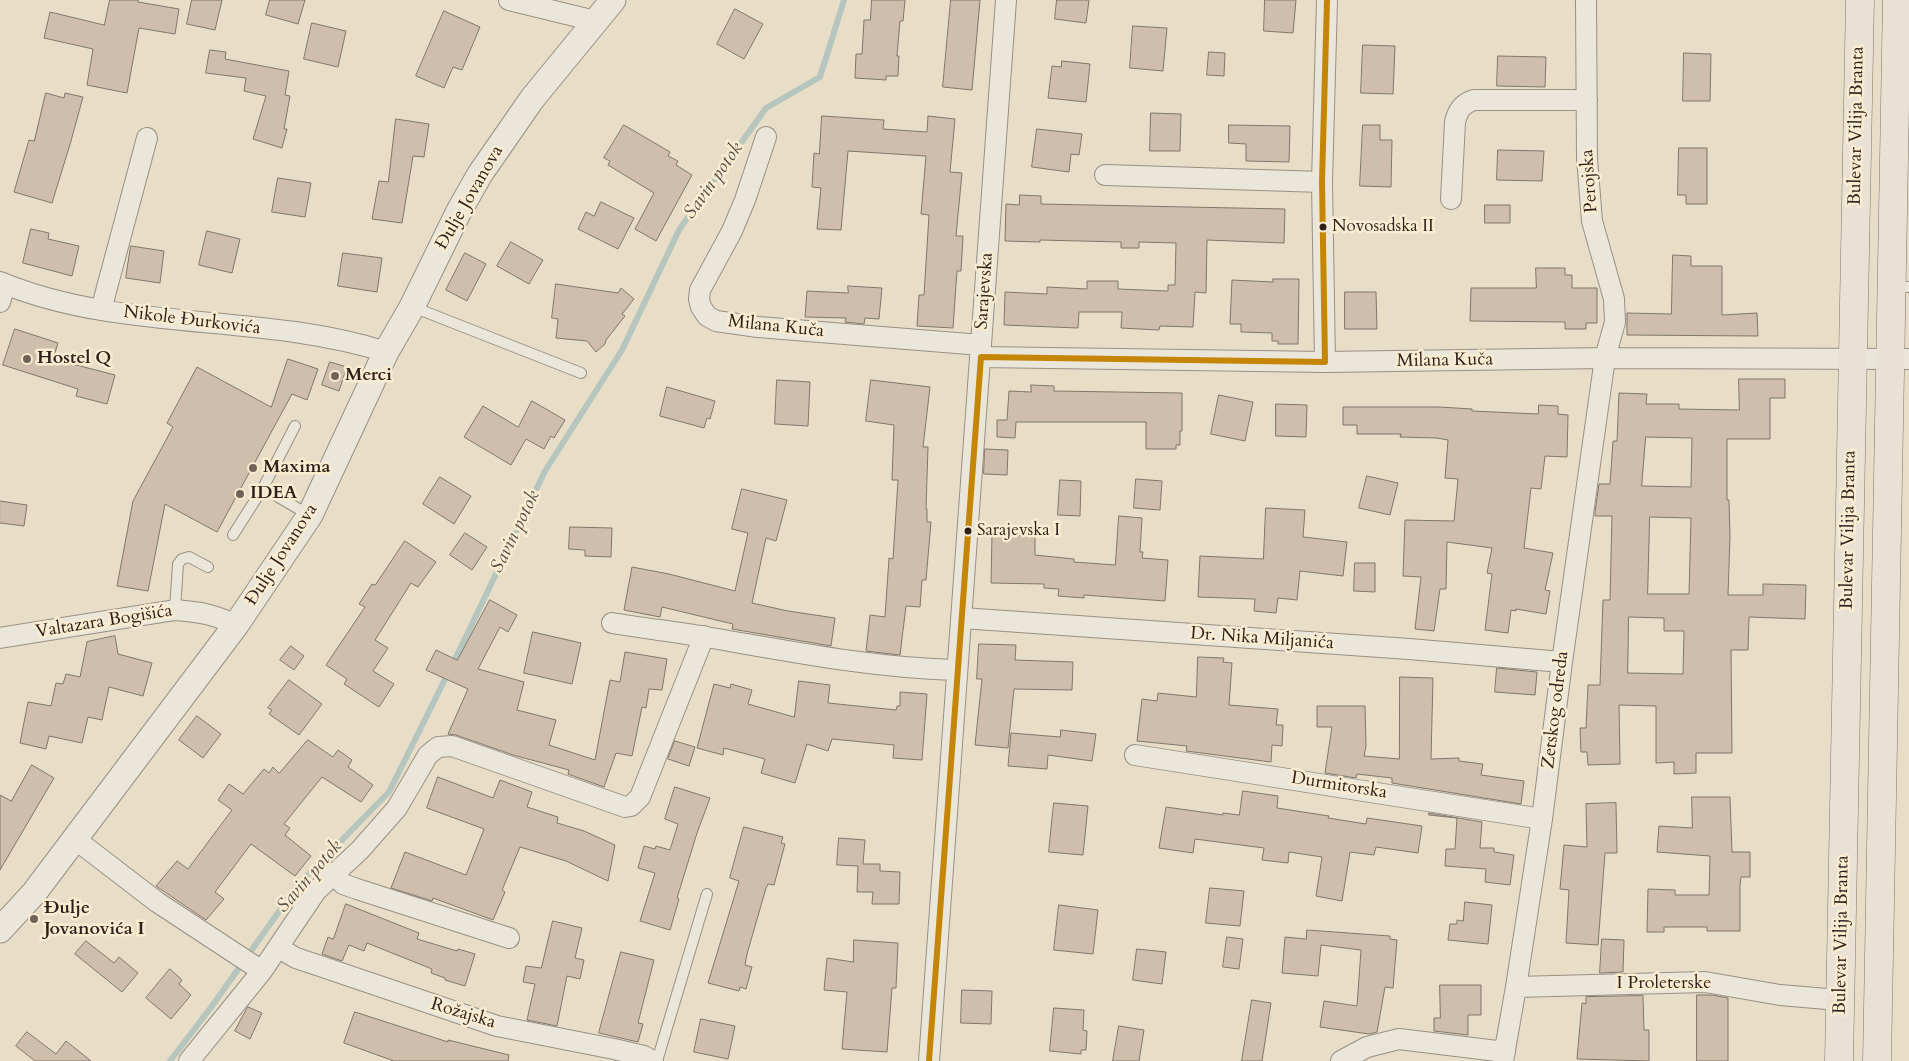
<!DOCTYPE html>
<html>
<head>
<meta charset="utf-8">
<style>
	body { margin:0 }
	canvas { display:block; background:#e8ddc6 }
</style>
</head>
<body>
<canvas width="1909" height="1061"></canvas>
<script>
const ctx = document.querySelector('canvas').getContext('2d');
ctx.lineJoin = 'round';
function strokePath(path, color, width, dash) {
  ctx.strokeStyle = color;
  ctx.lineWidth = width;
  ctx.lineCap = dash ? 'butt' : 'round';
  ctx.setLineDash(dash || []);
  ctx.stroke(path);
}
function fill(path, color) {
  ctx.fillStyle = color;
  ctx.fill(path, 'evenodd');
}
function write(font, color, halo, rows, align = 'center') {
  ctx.font = font + ' Cardo,serif';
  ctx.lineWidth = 5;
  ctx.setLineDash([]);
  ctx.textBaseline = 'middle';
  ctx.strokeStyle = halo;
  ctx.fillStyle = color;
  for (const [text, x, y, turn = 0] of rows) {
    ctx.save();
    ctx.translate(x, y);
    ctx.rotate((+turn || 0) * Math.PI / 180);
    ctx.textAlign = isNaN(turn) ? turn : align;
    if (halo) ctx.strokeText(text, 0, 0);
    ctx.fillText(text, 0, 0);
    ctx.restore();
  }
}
const stream = new Path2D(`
	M170,1061L212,1006L297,886L389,792L463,643L545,471L622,350L679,230L766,108L820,77L844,0`);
const building = new Path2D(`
	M110,0H138V2L179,9L175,34L139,28L127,93L87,85L93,49L44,38L50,12L104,25Z
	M192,0H222L215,30L187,24Z
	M270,0H305L298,24L266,15Z
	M872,0H905L903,21H900L897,56H899L898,76H886V80L855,78L856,54H862L864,20H870Z
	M951,0H980L972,90L943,87Z
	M1057,0H1089L1086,23L1055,19Z
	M1265,0H1296L1293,33L1264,31Z
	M735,9L763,24L744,59L717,44Z
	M444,11L480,27L462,70L453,67L444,88L416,76Z
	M312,23L346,31L338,67L304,59Z
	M1133,26L1167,28L1163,71L1130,68Z
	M1363,45L1395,46L1393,94L1361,93Z
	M210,50L226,52L225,59L289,71L285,95L290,96L284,129H287L282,148L253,139L266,96L244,91L246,78L206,73Z
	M1209,52L1225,53L1224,76L1207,75Z
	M1684,53L1711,54L1710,101H1683Z
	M1498,56L1546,57L1545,87L1497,86Z
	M1062,61L1090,64L1086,102L1048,98L1052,66L1061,67Z
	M46,93L64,98L65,93L83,97L71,141L52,203L14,192L29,140L34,141Z
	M1151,113L1181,114L1180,151H1150Z
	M822,116L884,120L883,129L927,132L928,116L955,119L950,172L962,173L956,236H963L961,271H957L953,328L917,326L919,295H924L929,215L921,214L926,156L848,151L841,230L817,229L821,188L812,187L814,153L819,154Z
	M396,119L429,124L424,157L413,156L402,223L372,219L379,181L388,182Z
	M624,125L670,152L668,156L678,161L676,165L692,175L656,241L635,229L654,193L608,165L610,161L604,158Z
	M1229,125L1290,126L1289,162L1246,161V144L1229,143Z
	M1363,125H1380V140H1392L1391,187L1360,186Z
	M1037,129L1082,134L1079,155L1071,154L1069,172L1032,167Z
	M1679,148H1707V204H1686V195H1678Z
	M1498,150L1544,151L1542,181L1497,180Z
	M278,178L311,183L305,217L272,212Z
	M1020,195L1041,196V204L1285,209L1284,243L1207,240L1206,293L1195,292L1193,327L1160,326L1159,330L1121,328L1122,312H1079L1078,328L1004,325L1005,292L1047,294V287L1087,289V281H1118V289L1168,291V285H1175L1176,243L1139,242V248H1121V242L1040,240V242L1005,241L1006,204L1019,205Z
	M601,202L634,218L618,249L578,229L586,212L594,216Z
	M1485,205H1510V223H1485Z
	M31,229L49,233L48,239L79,246L72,276L23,263Z
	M207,231L240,239L232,273L199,265Z
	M511,242L543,260L529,284L497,266Z
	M131,246L164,251L160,283L126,278Z
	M343,253L382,258L377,292L338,286Z
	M465,253L486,264L467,301L446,290Z
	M1673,255L1691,256V266H1722V315L1757,313L1758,336L1627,335V313L1671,314Z
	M1536,268H1565V275H1572V288H1597V323H1586V329H1565V322L1470,321L1471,288H1536Z
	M1273,279H1299L1298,344H1278V341H1272V333L1241,332V324H1230L1232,280L1273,282Z
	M556,284L618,293L621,288L634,299L622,314L625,316L606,340L605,344L596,352L587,341L556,338L558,319L552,318Z
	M848,286L882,288L879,319L865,318L864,324L845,322L846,318L805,317L807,291L848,293Z
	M1345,292H1376L1377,329H1345Z
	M15,329L58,343L53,359L115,375L107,404L76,396L78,389L3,365Z
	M288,359L318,369L307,400L292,394L217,532L165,504L148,591L117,586L133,501L173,427L167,423L197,367L271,407Z
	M330,362L347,367L339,391L322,385Z
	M1739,379H1785V398H1770V439H1727V500H1729L1730,536L1728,595H1763V584L1806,585L1805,619L1749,617L1748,650H1731L1732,753H1696V773L1674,774V762L1656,763V706L1619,705L1620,764L1588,765L1587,752H1581L1580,728H1586L1588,685H1600L1603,600H1610L1612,516H1595V512L1599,484H1610L1613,441H1617L1619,393L1647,394L1646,404H1679V409L1739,410ZM1646,437L1692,438L1691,487L1642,486ZM1650,517L1691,518L1689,594H1648ZM1629,617L1664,618V631H1684L1683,674L1628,673Z
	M777,380L810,382L808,426L775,424Z
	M871,380L930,387L923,447H928L926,509H927V522H931L926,580H922L920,607L906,606L900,655L866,651L870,615L885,617L889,558L893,559L898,480H892L894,425L866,421Z
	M1031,385L1054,386V391L1182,393V431H1180V445H1176V449H1146V422H1016L1015,438L997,437V420H1007L1009,391L1031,392Z
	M667,387L715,401L710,419L707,418L704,428L660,416Z
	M1219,395L1253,402L1245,441L1211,434Z
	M532,401L565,420L554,438L551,436L544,449L526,439L511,465L464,437L483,406L518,427Z
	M1276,404L1307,405L1306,437L1276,436Z
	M1539,405L1558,406V414L1568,415L1567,457L1545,456L1541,489L1531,488L1524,548L1553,553L1545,590L1550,591L1546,614L1516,609V611L1511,610L1508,633L1485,630L1492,574L1487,573L1492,548L1447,542L1446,589H1440L1434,631L1415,629L1421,577L1403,576L1405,520L1454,521L1458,479L1445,478L1448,440L1437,438L1400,437L1401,434H1357V425H1343V407H1439L1472,409V411L1538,414Z
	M985,449L1008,450L1007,475L984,474Z
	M1367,476L1398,483L1390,515L1359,508Z
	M440,477L471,496L454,524L423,504Z
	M1136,479L1162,481L1160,510L1134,508Z
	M1060,480L1081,481L1080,516L1058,515Z
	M742,489L787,500L776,541L766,538L752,603L788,611L835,618L831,646L732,629L733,624L662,607L660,617L624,610L632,567L669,574L735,591L748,533L732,529Z
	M0,501L27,505L24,526L0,523Z
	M1266,508L1305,510L1303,537L1347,542L1343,576L1300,571L1297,600L1278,598L1276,613L1254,611L1255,599L1198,597L1200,556L1263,559Z
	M1119,516L1142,518L1140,552H1143L1142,558L1168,560L1165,601L1084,595V598L1058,596L1059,589L1044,588V584L991,583L992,535L1035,536V555L1074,559V562L1115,565Z
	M570,527L612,528L611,557L585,556V550L569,549Z
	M465,533L487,547L472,570L450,555Z
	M405,541L436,562L418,587L411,583L375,640L388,648L373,671L394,684L379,707L344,684L347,679L326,665L365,607L359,604L372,584L375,585Z
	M1355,563H1375V592L1354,591Z
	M490,600L517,615L508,632L500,627L478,669L524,682L517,710L556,720L549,745L595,760L610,680L620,682L625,652L667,659L662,690L649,689L646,708L642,707L632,756L616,753L604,787L568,774L569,770L513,755L456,735L448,734L468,689L426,670L436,650L457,660Z
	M533,632L581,643L572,684L524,673Z
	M115,636L118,654L152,663L143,696L109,687L102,720L88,717L82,743L49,736L46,749L20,743L28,702L51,706L56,683L63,684L66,674L80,677L87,642Z
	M979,644L1016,645L1015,660L1073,662L1072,690L1014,689L1008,748L975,745L982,679H977Z
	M291,646L304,656L294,670L280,660Z
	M1198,657L1224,658L1223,662L1232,663L1229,705L1278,709L1276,725H1283L1282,746L1272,745L1271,762L1186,751L1187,746L1137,741L1142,699L1157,701L1158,693L1196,697Z
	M1497,668L1537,672L1535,695L1495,692Z
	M1400,677L1433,678L1431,759L1459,758V761L1483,764L1481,775L1524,781L1521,804L1392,783V778L1357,774L1356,778L1325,773L1332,727H1317V706H1365L1366,746L1364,756L1399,759Z
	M289,680L322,704L299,735L269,714L272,710L268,708Z
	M799,681L830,685L828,703L896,710L897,706H900V692L927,694L922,760L893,758L894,745L832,739L828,751L807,744L795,783L761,773L765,759L724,748L723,755L697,748L714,684L730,688L731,684L752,690L748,704L794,717Z
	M197,716L221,734L203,758L179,740Z
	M1061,730L1096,734L1092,761L1048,755L1047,769L1008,766L1011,733L1060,737Z
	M308,740L333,757L338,750L352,760L348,767L373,785L361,802L322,777L284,824L290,828L285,835L311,856L295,876L251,844L215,892L224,899L206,920L156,886L177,861L188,869L232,810L218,800L229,784L243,794L264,769L269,773L273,767L279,773Z
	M675,741L695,747L689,766L668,759Z
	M32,765L54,778L0,870V795L11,801Z
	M438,777L493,798L500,780L532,792L527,807L558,817L557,823L584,831L615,845L608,881L566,861L520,847L502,890L505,892L493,920L433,898L432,901L391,888L405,852L466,875L484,829L427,808Z
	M675,787L710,798L697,833L677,898L679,899L670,930L640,921L655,873L638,868L644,846L655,849L656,846L670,850L678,824L665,819Z
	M1243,791L1278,796L1277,808L1329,816L1328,818L1366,824L1367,818L1422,826L1418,853L1376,847L1374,855L1350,852L1342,901L1316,896L1322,857L1289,852L1288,863L1262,860L1264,848L1195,839L1193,853L1159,848L1166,807L1223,815V813L1239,815Z
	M1692,797H1730L1732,852H1750V877H1741L1740,885V931H1707V927H1664V932H1647L1648,889L1675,890V895H1709L1710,856L1657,852L1659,826L1692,828Z
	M1054,803L1088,806L1083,855L1049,852Z
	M1616,803L1617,853H1605L1598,945L1566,943L1569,890L1560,889L1564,845L1587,847L1586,804Z
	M1429,813L1482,822L1480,848H1494V852L1514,855L1510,885L1485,882L1486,869L1445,866L1446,849H1455L1457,818L1429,815Z
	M744,827L783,837L781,843L785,844L774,885L768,884L766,888L747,954L745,965L752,967L746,989L740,987L739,991L708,983L739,881L730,878Z
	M839,838L865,840L863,864H880V871L900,872L899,904H872L873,892H857L858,866L837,865Z
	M1210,888L1244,891L1240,926L1206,923Z
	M1465,902L1492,905L1488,944L1448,940L1450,924H1457V920L1463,921Z
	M346,904L419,933L417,939L457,951L458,949L475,954L465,986L445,980V978L431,973L432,969L367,943L364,951L349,945L342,961L322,954L328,937L333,939Z
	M1059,905L1098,910L1093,954L1054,950Z
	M553,921L582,928L575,958L584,960L580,979L567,976L557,1026L527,1020L535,984L523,982L526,966L541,968Z
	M1307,930L1390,936V939L1397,940L1393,988L1385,987L1377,1032L1369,1034L1320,1027L1324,1001L1357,1006L1361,950L1321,945L1318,976L1282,973L1285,937L1306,939Z
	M1227,937L1243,939L1239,969L1223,967Z
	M1602,939L1624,940L1623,972L1600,973Z
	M854,940L898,943L896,988H892L887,1052L842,1049L847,992L824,990L827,958L853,962Z
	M86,941L114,963L119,957L138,973L122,992L75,954Z
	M1137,949L1166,952L1162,984L1133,980Z
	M621,952L654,960L638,1023L643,1024L638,1042L599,1033Z
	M170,969L182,980L179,984L191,995L171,1019L146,998Z
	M1440,985H1481V1015H1468V1035L1434,1031V1018H1440Z
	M962,990L992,991L991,1024L961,1023Z
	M1697,995H1712L1728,998V1061H1697Z
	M1643,996L1644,1030H1649V1061L1577,1059L1582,1003L1586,1004V997Z
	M1252,1000L1271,1003L1262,1061H1242Z
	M248,1007L262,1013L250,1039L235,1031Z
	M1054,1008L1084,1010L1083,1030L1087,1031L1086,1050H1081V1054L1050,1051Z
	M355,1012L448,1042V1040L509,1055L508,1061H394L344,1043Z
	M701,1019L735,1026L728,1059L694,1052Z
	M1119,1026L1144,1030L1139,1061H1113Z
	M27,1032L56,1054L66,1041L91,1061H35L16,1046Z`);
const service = new Path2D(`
	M1892,287H1909
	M413,307L581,373
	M295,426L263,488L309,515
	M233,535L263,488
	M175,610L178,564L182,559L189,557L208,567
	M657,1061L707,894`);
const minor = new Path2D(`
	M509,0L595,21
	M766,137L745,200L732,231L700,290L699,299L701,307L707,316L716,321L758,327L981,345
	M1105,175L1322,182
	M1451,199L1455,122C1458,110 1462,104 1474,100H1587
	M0,282C122,333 261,312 386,352
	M0,302L5,284
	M101,310L147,138
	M981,357L1325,362L1605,358L1909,359
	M1325,362L1322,182L1327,0
	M962,618L1409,649L1562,662
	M612,623C643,628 675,632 706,637C789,651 873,668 957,670
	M0,638L175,610C200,612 213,614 236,625
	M1135,755L1542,819
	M75,839L157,902L262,971
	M333,874L343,884L357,889L509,938
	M279,948L296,958L317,965L497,1026L614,1049L644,1056L653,1061
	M1516,987L1705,982L1780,995L1827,999H1841
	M189,1061L262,971L316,891L360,850L397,808L428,755L438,747L452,746L625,807L631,806L640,797L704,636
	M929,1061L1006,0
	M1341,1061L1367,1047L1399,1039L1505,1052
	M1503,1061L1516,987L1542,819L1562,662L1605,358L1615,322L1614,299L1592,221L1587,158L1586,0`);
const tertiary = new Path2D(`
	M0,930L34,893L236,625L310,515L386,352L412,307L459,211L480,174L532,99L613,0`);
const primary = new Path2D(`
	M1839,1061L1860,0
	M1877,1061L1897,0`);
const bus1 = new Path2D(`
	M929,1061L981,357L1325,362L1322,182L1327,0`);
const markers = [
	[1323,227,4.5,"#2e211c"],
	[27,359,5,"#6f6358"],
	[335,376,5,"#6f6358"],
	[253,468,5,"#6f6358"],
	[240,494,5,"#6f6358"],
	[968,531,4.5,"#2e211c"],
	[34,919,5,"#6f6358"]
];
const busNames = [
	["Novosadska II",1332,227],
	["Sarajevska I",977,531]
];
const streetNames = [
	["Bulevar Vilija Branta",1857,126,-89],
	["Perojska",1590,181,-94],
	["Đulje Jovanova",470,198,-60],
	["Sarajevska",985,291,-86],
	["Nikole Đurkovića",192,321,7],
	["Milana Kuča",776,327,6],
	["Milana Kuča",1445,361,-1],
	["Bulevar Vilija Branta",1849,530,-89],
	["Đulje Jovanova",282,555,-57],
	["Valtazara Bogišića",104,622,-9],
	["Dr. Nika Miljanića",1262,639,4],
	["Zetskog odreda",1556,710,-83],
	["Durmitorska",1339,786,9],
	["Bulevar Vilija Branta",1842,935,-89],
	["I Proleterske",1664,984],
	["Rožajska",463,1014,17]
];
const poiNames = [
	["Hostel Q",37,359],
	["Merci",345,376],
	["Maxima",263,468],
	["IDEA",250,494],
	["Đulje",44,909],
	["Jovanovića I",44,930]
];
const waterNames = [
	["Savin potok",714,181,-55],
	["Savin potok",516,532,-64],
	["Savin potok",310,877,-49]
];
strokePath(stream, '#b6c5bd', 6);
fill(building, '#d0beac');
strokePath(building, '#7e776c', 1);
strokePath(service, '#989083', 12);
strokePath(minor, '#989083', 22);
strokePath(tertiary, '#989083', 27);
strokePath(primary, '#7e776c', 29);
strokePath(service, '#ebe6da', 10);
strokePath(minor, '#ebe6da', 20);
strokePath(tertiary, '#ebe6da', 25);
strokePath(primary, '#e8e1d4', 28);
strokePath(bus1, '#c58507', 6);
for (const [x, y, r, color] of markers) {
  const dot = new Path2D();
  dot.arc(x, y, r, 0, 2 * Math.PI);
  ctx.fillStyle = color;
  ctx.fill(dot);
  strokePath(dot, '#f9ecd1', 2);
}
write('17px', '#2e211c', '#f9ecd1', busNames, 'left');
write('18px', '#2e211c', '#f9ecd1', streetNames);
write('bold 18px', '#2e211c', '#f9ecd1', poiNames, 'left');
write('italic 19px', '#504f4b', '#f9ecd1', waterNames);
</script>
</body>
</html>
